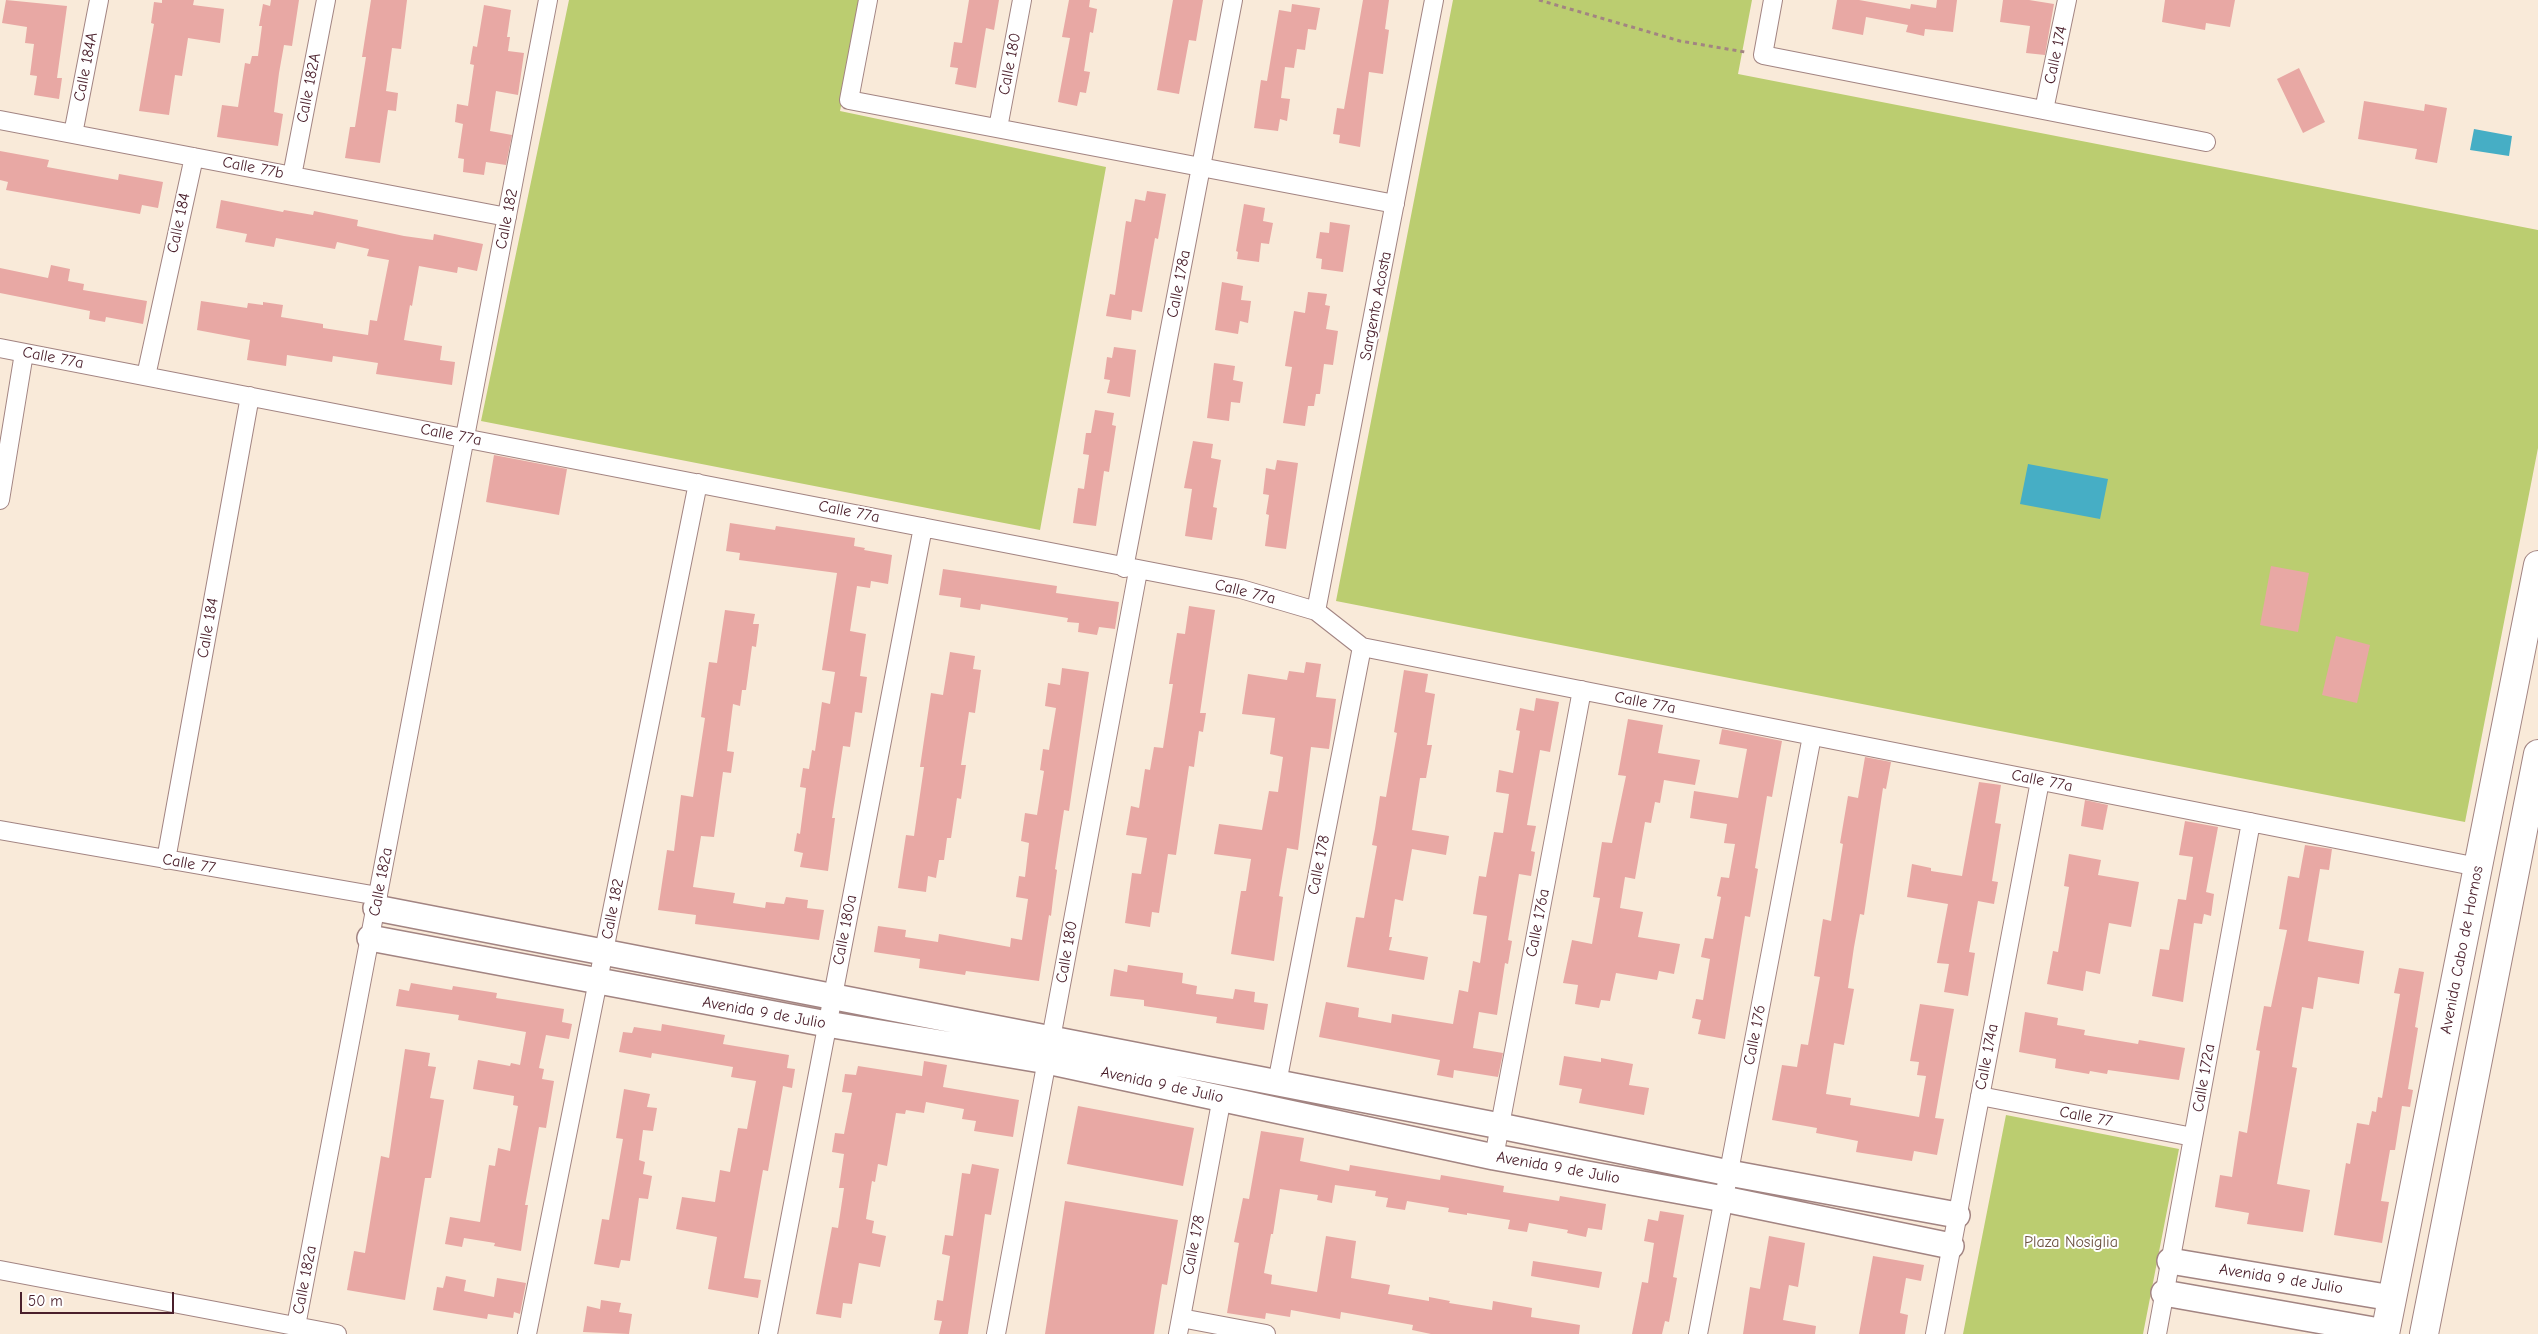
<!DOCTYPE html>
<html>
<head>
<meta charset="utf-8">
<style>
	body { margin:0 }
	#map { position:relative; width:2538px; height:1334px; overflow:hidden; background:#f9ead9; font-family:"Comic Neue",sans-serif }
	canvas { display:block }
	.scale { position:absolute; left:20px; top:1292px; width:154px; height:22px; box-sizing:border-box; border:2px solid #4a1f2b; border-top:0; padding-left:6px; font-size:15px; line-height:18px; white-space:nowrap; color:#4a1f2b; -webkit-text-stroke:4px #fff; paint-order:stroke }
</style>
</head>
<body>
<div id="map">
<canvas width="2538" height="1334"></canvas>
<div class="scale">50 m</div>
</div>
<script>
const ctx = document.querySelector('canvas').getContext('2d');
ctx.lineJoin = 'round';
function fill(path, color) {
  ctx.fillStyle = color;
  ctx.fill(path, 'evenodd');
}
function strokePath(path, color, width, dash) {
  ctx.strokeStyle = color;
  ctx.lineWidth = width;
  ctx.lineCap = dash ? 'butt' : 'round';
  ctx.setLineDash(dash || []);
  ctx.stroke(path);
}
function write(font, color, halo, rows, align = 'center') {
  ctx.font = font + ' "Comic Neue",sans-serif';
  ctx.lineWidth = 4;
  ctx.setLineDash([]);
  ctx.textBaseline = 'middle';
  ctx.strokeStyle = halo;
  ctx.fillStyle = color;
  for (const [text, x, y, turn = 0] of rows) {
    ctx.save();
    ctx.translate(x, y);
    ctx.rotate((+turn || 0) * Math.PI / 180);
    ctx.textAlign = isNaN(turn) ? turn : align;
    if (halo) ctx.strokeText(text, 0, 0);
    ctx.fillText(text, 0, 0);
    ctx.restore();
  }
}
const green = new Path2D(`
	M569,0H863L840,111L1106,167L1040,530L481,421Z
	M1453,0H1752L1738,74L2538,230V448L2465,822L1336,601Z
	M2006,1115L2179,1149L2143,1334H1963Z`);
const water = new Path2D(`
	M2474,129L2512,136L2509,156L2470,150Z
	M2028,464L2108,479L2100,519L2020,504Z`);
const building = new Path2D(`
	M6,0L67,6L57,78H62L59,99L34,95L37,76L30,75L34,44L25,43L27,27L2,23Z
	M162,0H194L193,5L224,9L220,43L188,38L182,76L175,75L169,115L139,111L154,24L151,23L154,2L162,3Z
	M271,0H299L292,46L284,45L279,73L274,112L283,114L278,146L217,137L222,105L238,107L245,63L250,64L252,56H258L262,26H259L263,4L270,6Z
	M371,0H407L401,49L392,48L386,91L398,93L396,111L388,110L380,163L345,158L350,127H355L366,57H362Z
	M969,0H999L994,30L986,28L976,88L955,84L958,68L950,67L954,42L962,43Z
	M1069,0H1090L1089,7L1097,9L1093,33L1090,32L1084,71L1090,72L1086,93L1080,92L1077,106L1058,102L1070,38L1062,37Z
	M1173,0H1203L1196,41L1189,40L1179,94L1157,90Z
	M1363,0H1389L1385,29L1389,30L1383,74L1369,72L1360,147L1339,143L1340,135L1333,134L1337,108L1344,109Z
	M1837,0H1859L1910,9L1911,4L1936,8L1937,0H1957L1953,32L1925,29L1924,36L1906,32L1908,25L1866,17L1863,35L1832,29Z
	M2003,0H2029L2054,4L2045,55L2026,53L2030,26L2000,22Z
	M2165,0H2235L2230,27L2206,23L2205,30L2162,22Z
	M1292,4L1320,8L1316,30L1308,29L1305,50L1297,49L1294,68L1285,67L1281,98L1290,99L1287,121L1280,119L1278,131L1254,128L1261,80L1267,81L1279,10L1291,12Z
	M484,5L511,10L507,37H510L508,51L524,53L518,95L496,91L490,131L512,135L506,165L486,162L484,175L463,172L464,159L458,158L463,124L455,122L457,104L468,106L474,65L470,64L473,46L477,47Z
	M2299,68L2325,122L2303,133L2277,79Z
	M2364,101L2424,111L2425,104L2447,108L2437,163L2415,159L2417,149L2358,139Z
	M0,151L49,160L47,167L118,180L119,174L163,182L158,208L142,205L140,214L6,190L8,182L0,180Z
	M1147,191L1166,194L1158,239L1155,238L1142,312L1132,310L1131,320L1106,316L1110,294L1115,295L1126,221L1131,222L1135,199L1145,201Z
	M221,200L283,212L284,210L313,215L314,211L358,220L357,226L404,236L433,240L434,234L483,244L477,271L458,267L457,273L419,266L412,306L410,305L404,340L442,346L440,360L455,362L452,385L376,374L378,363L333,356L332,362L287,355L286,366L247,360L250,340L197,330L201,301L247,308L248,303L263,305V302L283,305L281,317L323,324V328L368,335L370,320L377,321L389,260L367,256L369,249L337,242L335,249L276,238L274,247L245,242L247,234L216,228Z
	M1244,204L1265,208L1263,221L1273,223L1269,244L1261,243L1259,262L1237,259L1238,252L1236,251Z
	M1330,222L1350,225L1343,272L1321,269L1322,259L1316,258L1320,232L1329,233Z
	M51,265L70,269L68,281L84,284L83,290L147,301L143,324L106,317L105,322L89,319L90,311L0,293V268L48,278Z
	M1222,282L1243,286L1241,300L1251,301L1248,323L1240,321L1238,334L1215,330Z
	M1308,292L1327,294L1325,305L1330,306L1326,329L1338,331L1333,365L1324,364L1320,394H1316L1314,406H1308L1305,426L1283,423L1292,367L1285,366L1294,311L1305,313Z
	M1114,347L1136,350L1130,397L1107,393L1110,380L1104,379L1107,357L1112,358Z
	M1214,363L1235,366L1233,380L1243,382L1240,403L1231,402L1229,421L1207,418Z
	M1095,410L1114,413L1112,425L1116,426L1109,472L1104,471L1096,526L1073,523L1078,488L1084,489L1089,455L1083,454L1086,433H1091Z
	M1193,441L1213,444L1211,458L1221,460L1213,507L1217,508L1212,540L1185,536L1192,489L1184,488Z
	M494,455L567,469L559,515L486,502Z
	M1277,460L1298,463L1286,549L1265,546L1269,515L1266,514L1269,495L1263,494L1266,468L1275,470Z
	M730,523L775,530L776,526L855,538L854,546L865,548L864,550L892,555L888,584L871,581L870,588L857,586L850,631L866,634L860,676L867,677L862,713L855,712L850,747L843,746L832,818H835L828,871L800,867L803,853L794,851L797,833L800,834L806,788L800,787L803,768L809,769L812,750L815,751L822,702L830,704L835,672L822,670L837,573L739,560L740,553L726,551Z
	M2271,566L2309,573L2298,632L2260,625Z
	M943,569L1057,586L1056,593L1119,602L1115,629L1099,627L1097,635L1078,632L1079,623L1067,622L1068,618L981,604L980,610L960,607L961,598L939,595Z
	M1189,606L1215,610L1200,713H1206L1203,732L1199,731L1194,767L1189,766L1176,855L1168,854L1159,913L1152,912L1150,927L1125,923L1132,873L1141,874L1147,838L1126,835L1131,806L1139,808L1145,769L1150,770L1154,747L1163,748L1173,684H1169L1177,633L1185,634Z
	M725,610L755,614L753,624H759L756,647L752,646L746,690H742L740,706L733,704L727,751L734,752L731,773L723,772L714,837L701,836L693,887L735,893L733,903L765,908L766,902L784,904L786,897L808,900L807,908L824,910L819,940L695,924L696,915L658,910L667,850L674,851L681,795L693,797L705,718L701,717L709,662L717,663Z
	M2336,636L2370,645L2357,703L2322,695Z
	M950,652L975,656L973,669L981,670L975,713L969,712L961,765H966L961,799L957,798L951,838H947L944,860H939L936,878L928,876L926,892L898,888L906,835L914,836L924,767H920L931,693L943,695Z
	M1306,662L1321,664L1316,697L1336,699L1329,749L1311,747L1298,850L1287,848L1279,896L1283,897L1274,961L1231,954L1241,891H1246L1251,859L1214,854L1219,824L1262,830L1269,791L1278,792L1283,757L1270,754L1275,718L1242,714L1248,674L1287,680L1289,671L1304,673Z
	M1062,668L1089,672L1069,811L1064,810L1055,869L1057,870L1053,899L1051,916L1049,915L1039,981L966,971L965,975L919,968L920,959L874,952L878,926L906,930L905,937L938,942L939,934L1010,947L1011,938L1022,940L1028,899L1016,897L1019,876L1025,877L1029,843L1021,841L1025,813L1037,815L1044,771L1040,770L1043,749L1049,750L1056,708L1045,706L1048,683L1060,685Z
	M1404,670L1428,674L1425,692L1435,694L1427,745H1432L1426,778H1420L1412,830L1449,836L1446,855L1412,849L1403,901L1395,899L1389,937H1392L1389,950L1428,957L1424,980L1347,967L1356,917L1364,918L1377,846L1372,845L1375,829L1380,796L1386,797L1397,733L1394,732Z
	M1536,698L1559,702L1550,752L1540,750L1527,825L1536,826L1531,851L1535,852L1531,876L1519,874L1508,940L1512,941L1508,964L1505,963L1497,1015L1479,1012L1473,1048L1503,1053L1498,1077L1454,1070L1453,1078L1437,1075L1440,1060L1319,1037L1326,1002L1359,1008L1358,1017L1391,1023L1392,1014L1453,1024L1459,990L1468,992L1473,961L1480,963L1487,916L1473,914L1479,876L1486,877L1494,832L1503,833L1509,794L1496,792L1499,770L1513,773L1520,731L1516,730L1520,708L1534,711Z
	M1628,719L1663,725L1658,753L1700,760L1695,785L1664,780L1660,803L1655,802L1651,823L1645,822L1635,879L1625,877L1620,908L1643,912L1638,937L1680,944L1674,974L1659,971L1657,980L1616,973L1610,1001L1601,1000L1599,1008L1575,1004L1578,985L1563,983L1572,940L1592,944L1600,898L1593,897L1602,842L1612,843L1626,776L1618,775Z
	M1722,729L1782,741L1772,797L1767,796L1755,868L1758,869L1750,917L1745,916L1725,1039L1698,1034L1701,1020L1692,1018L1696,999L1703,1000L1710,959L1701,957L1705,938L1713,939L1721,897L1717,896L1721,877L1729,878L1735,844L1724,843L1727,824L1690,818L1694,791L1738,798L1747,749L1719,744Z
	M1865,757L1891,762L1886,789L1883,788L1864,915L1860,914L1854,947L1848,988L1854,989L1844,1045L1834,1043L1826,1094L1851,1098L1850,1105L1919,1117L1926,1076L1917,1075L1919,1062L1910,1061L1920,1004L1954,1009L1935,1118L1944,1119L1937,1155L1914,1151L1912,1161L1856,1152L1858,1141L1816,1133L1817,1128L1772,1120L1782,1065L1797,1067L1801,1044L1808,1045L1820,977L1814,976L1823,919L1831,921L1843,844L1840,843L1848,796L1858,798Z
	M1979,782L2001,785L1995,823L2001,824L1992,881L1998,882L1994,904L1978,901L1969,952L1975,953L1968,996L1944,992L1949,964L1937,963L1948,904L1907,897L1912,864L1931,868V871L1962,876Z
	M2085,800L2108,805L2103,830L2081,826Z
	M2185,821L2218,827L2206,892L2214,894L2211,916L2204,914L2202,924L2194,923L2183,1002L2152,996L2160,949L2169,950L2178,899L2186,900L2193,857L2179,855Z
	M2305,845L2332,849L2329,870L2320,869L2308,941L2364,951L2359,984L2318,977L2313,1009L2302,1007L2292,1067L2297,1068L2277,1184L2310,1190L2303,1232L2247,1224L2249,1213L2215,1207L2220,1175L2232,1177L2239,1131L2247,1133L2260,1051L2256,1050L2264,1006L2271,1007L2287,930L2279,929L2288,876L2299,878Z
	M2069,854L2101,860L2098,875L2139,882L2131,927L2109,923L2100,974L2086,971L2083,991L2047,984L2053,951L2058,952L2069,887L2064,886Z
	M1128,965L1183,973L1182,983L1197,986L1196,994L1233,999L1235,989L1255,992L1254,1002L1268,1004L1264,1030L1216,1023L1217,1017L1144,1006V1000L1110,996L1114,969L1127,972Z
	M2399,968L2424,972L2415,1027L2418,1028L2408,1089L2413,1090L2410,1107L2402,1106L2395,1150H2390L2381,1201L2389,1202L2382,1243L2334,1235L2346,1163L2350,1164L2357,1123L2369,1125L2372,1111L2376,1112L2378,1097L2382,1098L2400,994L2394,993Z
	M411,983L452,990L453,986L497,993L496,998L564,1009L562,1022L572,1024L569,1039L546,1035L539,1068L544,1069L542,1079L554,1081L546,1128L539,1127L525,1205H528L521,1251L494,1246L495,1243L464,1238L462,1247L445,1244L450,1217L480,1222L489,1165L495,1166L498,1148L510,1151L518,1106L513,1105L514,1096L473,1089L478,1060L510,1066L511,1063L520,1065L526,1032L458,1020L459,1015L396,1006L399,989L409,991Z
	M2025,1012L2058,1018L2057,1025L2085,1030L2084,1035L2138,1044L2139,1040L2185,1048L2179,1080L2108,1070L2107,1074L2090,1071L2089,1074L2055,1068L2056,1059L2019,1052Z
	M662,1024L725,1035L723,1044L789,1055L787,1068L795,1069L792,1088L783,1086L768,1171L763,1170L744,1278L761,1280L758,1298L708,1289L717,1237L676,1229L682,1197L715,1202L720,1170L730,1172L738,1128L747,1129L756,1081L731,1077L733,1067L652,1053L651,1058L619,1052L623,1032L632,1033L634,1027L661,1031Z
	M405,1049L430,1053L428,1066L436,1067L430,1098L444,1100L431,1178H425L405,1300L347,1290L354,1251L365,1253L381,1156L389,1158Z
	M1564,1056L1601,1062V1058L1633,1064L1629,1085L1649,1088L1644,1115L1579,1103L1582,1089L1559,1085Z
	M924,1061L947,1065L943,1087L1019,1100L1013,1137L974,1131L976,1121L962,1119L964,1109L926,1102L924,1113L906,1110L905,1114L896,1113L887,1166L878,1164L875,1182L872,1181L866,1219L874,1221L872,1233L886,1236L880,1267L859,1263L852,1304L843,1303L841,1318L816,1314L832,1227L838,1228L844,1188H839L844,1154L832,1152L835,1133L844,1134L852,1093L842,1092L845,1074L856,1075L858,1066L922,1076Z
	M624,1089L650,1094L647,1107L657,1108L653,1131L643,1130L639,1160L645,1162L643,1174L652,1176L648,1199L639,1198L630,1261L621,1260L619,1268L594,1264L602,1219L609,1220L623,1139L616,1138Z
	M1078,1106L1194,1128L1183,1186L1067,1164Z
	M1261,1131L1304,1138L1300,1161L1349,1171L1350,1165L1440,1180L1441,1175L1504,1186L1503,1192L1559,1201L1560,1196L1606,1204L1602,1230L1588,1228L1586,1237L1567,1233L1568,1230L1529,1223L1527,1232L1508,1229L1510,1220L1467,1213V1215L1448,1212L1449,1208L1407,1201L1405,1210L1386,1207L1388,1198L1375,1196L1376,1191L1335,1185L1332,1203L1317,1200L1318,1195L1280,1189L1273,1234H1271L1264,1273L1272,1275L1271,1284L1317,1292L1326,1236L1356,1241L1351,1278L1390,1285L1388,1294L1429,1301V1297L1450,1301L1449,1303L1492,1310L1493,1301L1532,1308L1531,1317L1580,1325L1579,1334H1431L1412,1330L1413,1325L1341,1312L1340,1319L1291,1310L1290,1317L1266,1313L1265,1319L1227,1313L1239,1243L1234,1242L1243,1198L1249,1199Z
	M972,1164L999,1169L991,1215L985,1214L968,1334H939L942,1321L934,1320L937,1300L943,1301L950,1256L942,1254L945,1235L953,1236L962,1173L970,1174Z
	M1065,1201L1178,1220L1167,1285L1162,1284L1154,1334H1045Z
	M1660,1211L1684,1215L1673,1277L1677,1278L1669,1322L1665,1321L1662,1334H1632L1642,1282L1648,1283L1654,1243L1644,1241L1648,1219L1658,1221Z
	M1769,1236L1805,1243L1798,1287L1789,1285L1783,1320L1816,1326L1815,1334H1743L1750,1287L1760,1289Z
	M1873,1256L1924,1265L1921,1281L1906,1278L1900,1313L1908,1315L1905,1334H1859Z
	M1533,1261L1602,1272L1599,1288L1531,1276Z
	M446,1276L466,1280L464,1291L494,1297L497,1278L526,1283L520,1314L514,1312L513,1318L488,1314L487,1319L433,1310L437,1287L443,1288Z
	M601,1300L621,1303L619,1312L632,1314L629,1334L583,1332L587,1306L600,1309Z`);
const path = new Path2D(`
	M1539,0L1680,41L1745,52`);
const street = new Path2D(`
	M868,0L849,100L1395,204
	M1773,0L1763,55L2206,142
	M2044,110L2067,0
	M0,120L507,217
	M998,128L1022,0
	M73,134L99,0
	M292,176L326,0
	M0,348L1241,589L1316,611L1362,647L2478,867
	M146,376L194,157
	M0,500L24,353
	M1124,568L1233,0
	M1316,611L1434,0
	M0,830L378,896
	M166,860L250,396
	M1277,1083L1362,647
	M1980,1096L2193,1137
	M1494,1157L1582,690
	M0,1270L337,1334
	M1181,1318L1266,1334
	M296,1326L548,0
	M527,1334L698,483
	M768,1334L923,527
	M996,1334L1138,571
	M1178,1334L1222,1097
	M1698,1334L1812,736
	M1935,1334L2040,781
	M2157,1334L2251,822`);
const secondary = new Path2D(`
	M376,908L1500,1126L1729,1173L1957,1215
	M370,938L827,1024L1047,1061L1494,1157L1724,1199L1951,1246
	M2170,1261L2392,1298
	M2164,1293L2385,1332`);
const primary = new Path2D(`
	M2385,1334L2538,565
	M2424,1334L2538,754`);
const streetNames = [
	["Calle 174",2056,55,-78],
	["Calle 180",1010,64,-79],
	["Calle 184A",86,67,-79],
	["Calle 182A",309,88,-79],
	["Calle 77b",253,168,11],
	["Calle 182",507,219,-79],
	["Calle 184",179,223,-78],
	["Calle 178a",1179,284,-79],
	["Sargento Acosta",1376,306,-79],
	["Calle 77a",53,358,11],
	["Calle 77a",451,435,11],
	["Calle 77a",849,512,11],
	["Calle 77a",1245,592,14],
	["Calle 184",208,628,-80],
	["Calle 77a",1645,703,11],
	["Calle 77a",2042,781,11],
	["Calle 77",189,864,10],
	["Calle 178",1319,865,-79],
	["Calle 182a",381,882,-79],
	["Calle 182",613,909,-79],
	["Calle 176a",1538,923,-79],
	["Calle 180a",845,930,-79],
	["Avenida Cabo de Hornos",2462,950,-79],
	["Calle 180",1067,952,-80],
	["Avenida 9 de Julio",764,1013,10],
	["Calle 176",1755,1035,-79],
	["Calle 174a",1987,1057,-79],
	["Calle 172a",2204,1078,-80],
	["Avenida 9 de Julio",1162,1085,12],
	["Calle 77",2086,1117,11],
	["Avenida 9 de Julio",1558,1168,10],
	["Calle 178",1194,1245,-79],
	["Avenida 9 de Julio",2281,1279,9],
	["Calle 182a",305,1280,-79]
];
const parkNames = [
	["Plaza Nosiglia",2071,1242]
];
fill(green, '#bbcd70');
fill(water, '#46aec5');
fill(building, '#e8a8a4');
strokePath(street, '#a28482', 20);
strokePath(secondary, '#a28482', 28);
strokePath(primary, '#a28482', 30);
strokePath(path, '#a28482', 3, [4, 4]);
strokePath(street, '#fff', 18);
strokePath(secondary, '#fff', 25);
strokePath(primary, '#fff', 28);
write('16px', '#4a1f2b', '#fff', streetNames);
write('16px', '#6c5340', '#fff', parkNames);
</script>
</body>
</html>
